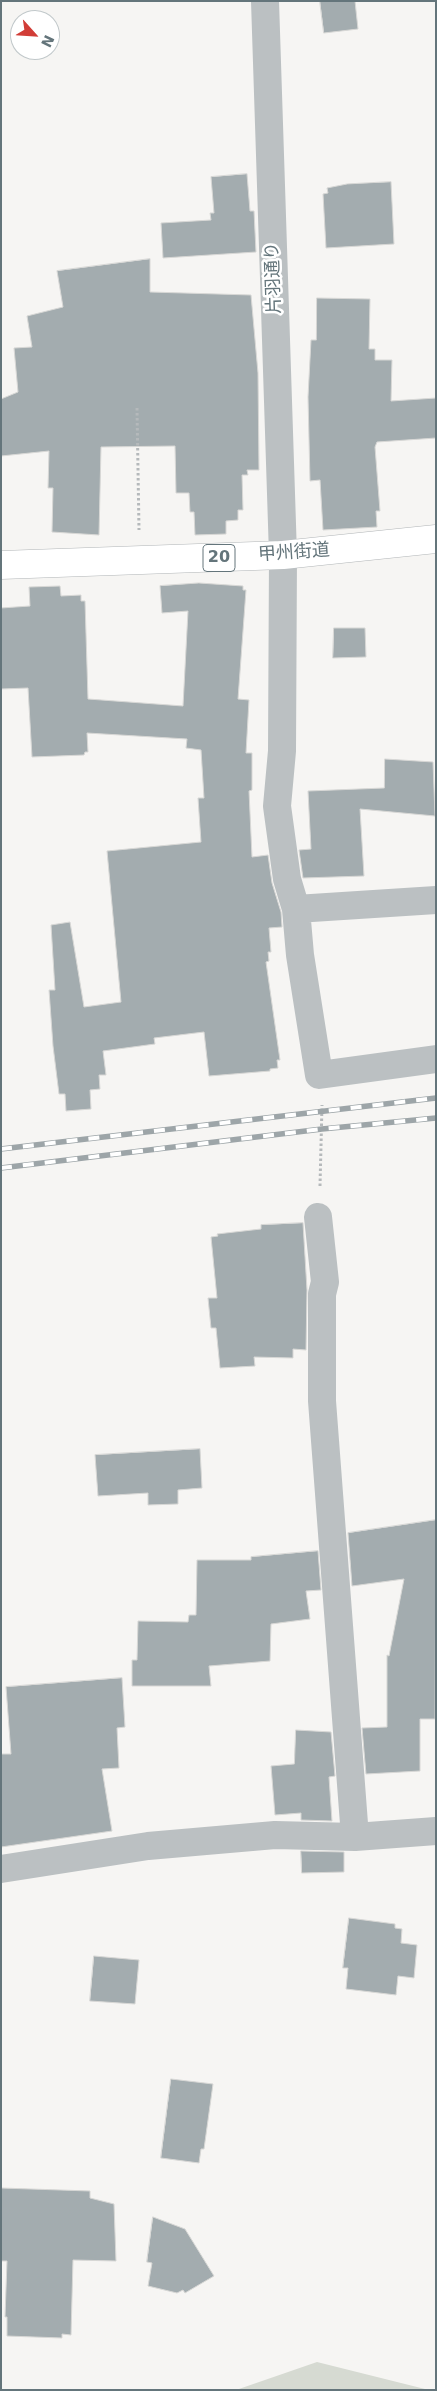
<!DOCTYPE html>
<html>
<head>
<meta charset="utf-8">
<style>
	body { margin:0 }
	#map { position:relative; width:437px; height:2391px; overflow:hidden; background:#f6f5f3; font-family:"DejaVu Sans",sans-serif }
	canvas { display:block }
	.frame { position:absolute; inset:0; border:2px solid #64757b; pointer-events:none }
	.north { position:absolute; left:10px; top:10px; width:50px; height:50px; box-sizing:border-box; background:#fff; border:1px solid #c1c8ca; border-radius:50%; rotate:116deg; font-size:14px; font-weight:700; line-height:20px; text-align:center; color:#64757b }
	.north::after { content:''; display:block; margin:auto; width:18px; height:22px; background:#d13d37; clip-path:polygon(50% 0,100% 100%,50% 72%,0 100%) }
</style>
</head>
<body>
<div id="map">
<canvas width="437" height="2391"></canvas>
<div class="frame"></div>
<div class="north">N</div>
</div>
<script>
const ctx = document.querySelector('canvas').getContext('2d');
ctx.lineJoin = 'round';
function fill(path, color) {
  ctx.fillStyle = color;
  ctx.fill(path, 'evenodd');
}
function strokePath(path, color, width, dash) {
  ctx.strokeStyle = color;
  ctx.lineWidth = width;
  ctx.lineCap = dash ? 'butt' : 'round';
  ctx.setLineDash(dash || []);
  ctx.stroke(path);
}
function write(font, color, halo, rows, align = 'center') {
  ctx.font = font + ' "DejaVu Sans","Noto Sans JP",sans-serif';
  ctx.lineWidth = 5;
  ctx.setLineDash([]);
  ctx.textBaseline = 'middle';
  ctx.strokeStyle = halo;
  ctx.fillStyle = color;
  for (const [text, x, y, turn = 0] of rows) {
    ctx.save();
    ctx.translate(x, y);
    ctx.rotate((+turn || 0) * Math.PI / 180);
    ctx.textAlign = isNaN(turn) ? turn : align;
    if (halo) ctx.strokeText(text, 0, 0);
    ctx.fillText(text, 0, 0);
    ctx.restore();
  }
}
const green = new Path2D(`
	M317,2362L429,2390H236Z`);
const building = new Path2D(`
	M320,1H355L358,29L324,33Z
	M247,174L250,211H254L256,252L163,258L161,223L211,220L210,213H214L211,177Z
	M391,182L394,244L326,248L323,194L328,193L327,188L347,184Z
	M150,259V292L251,295L258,373L259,470H247L248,475H242L243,510H238V520L226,521V534L195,535L194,512H190L189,493H176L175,446L101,447L99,535L52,532L53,488H48L49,451L1,456V399L18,392L14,348L32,347L27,316L63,307L57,271Z
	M317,298L370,299L369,349H375V360H392L391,401L436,398V438L377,442L375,447L380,511H376L377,527L323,530L320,480L310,481L308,397L311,340H316Z
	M199,583L243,586V590H246L238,699L249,700L246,753H252V790L249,791L252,857L268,855L272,883L281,912L282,927L269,928L271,952H268L269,961L266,962L280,1060H277L278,1068L270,1069V1071L209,1076L204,1032L154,1038L155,1044L103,1051L106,1075H99L100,1089L90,1090L91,1109L66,1111L65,1094H59L53,1046L49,990H55L51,925L70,922L84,1007L121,1002L107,851L201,842L198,798H204L201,750L186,748L187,739L87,733L88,752H85L84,755L32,757L28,688L1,689V608L30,606L29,587L60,586L61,596L81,595V601H85L88,699L183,706L188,611L162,613L160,586Z
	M334,628H365L366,657L333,658Z
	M385,759L433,762L435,816L360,809L364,876L303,878L299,850L311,849L308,791L384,788Z
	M303,1223L307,1290L306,1350L293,1349V1358L254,1357L255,1366L220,1368L216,1328H211L208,1298H217L211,1237L218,1236L217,1234L261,1229V1225Z
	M200,1449L202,1488L178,1490V1504L148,1505V1493L98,1496L95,1455Z
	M436,1520L435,1719H420V1771L366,1774L362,1728L387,1727V1655L389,1656L404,1579L352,1586L348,1533Z
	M318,1551L321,1590L306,1591L310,1619L271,1624L270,1661L209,1666L211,1686H132V1660H137L138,1621L188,1622L189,1615H196L197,1560H251V1557Z
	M122,1678L125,1727L117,1728L119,1768L102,1769L112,1831L1,1847V1754H11L6,1687Z
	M296,1730L331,1732L335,1776L329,1777L332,1821L301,1820V1813L275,1815L271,1766L294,1764Z
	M301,1851L344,1852V1872L302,1873Z
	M349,1918L395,1924V1928L402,1929L401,1943L417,1945L414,1978L398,1976L396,1995L346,1989L348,1968H343Z
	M94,1956L139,1960L135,2004L90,2001Z
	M171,2079L213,2084L204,2149H201L199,2163L161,2158Z
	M1,2188L90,2191V2198L114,2204L116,2261L73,2260L71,2335L62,2334V2338L7,2336V2317H5L7,2261H1Z
	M153,2217L185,2229L214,2276L185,2293L183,2290L177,2293L148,2286L152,2263L147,2262Z`);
const path = new Path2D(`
	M137,408L139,530
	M320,1186L322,1105`);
const street = new Path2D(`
	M265,1L283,555L282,751L277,806L287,879L296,909L300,955L319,1075L436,1059
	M296,909L436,900
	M318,1217L325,1282L322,1294V1401L355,1837
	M1,1869L148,1846L275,1835L355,1837L436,1831`);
const highway = new Path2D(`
	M1,565L283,555L436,539`);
const rail = new Path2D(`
	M1,1149L436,1098
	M1,1168L322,1129L436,1118`);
const shields = [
	[219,558,32]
];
const shieldNames = [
	["20",219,558]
];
const streetNames = [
	["片羽通り",274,278,-92],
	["甲州街道",294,553,-4]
];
fill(green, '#d6dad2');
fill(building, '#a3acaf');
strokePath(building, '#d7d7d5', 1);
strokePath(highway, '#b1b5b7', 29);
strokePath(path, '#b5b9bb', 3, [2.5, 2.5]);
strokePath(street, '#bbc0c2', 28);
strokePath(highway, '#fff', 28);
strokePath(rail, '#9da5a8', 5.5);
strokePath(rail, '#fff', 4, [11]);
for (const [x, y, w] of shields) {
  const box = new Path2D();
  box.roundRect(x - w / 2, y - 13.5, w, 27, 4);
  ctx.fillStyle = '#fff';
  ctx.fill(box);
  strokePath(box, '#64757b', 1);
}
write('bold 16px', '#64757b', null, shieldNames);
write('18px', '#64757b', '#fff', streetNames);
</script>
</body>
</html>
